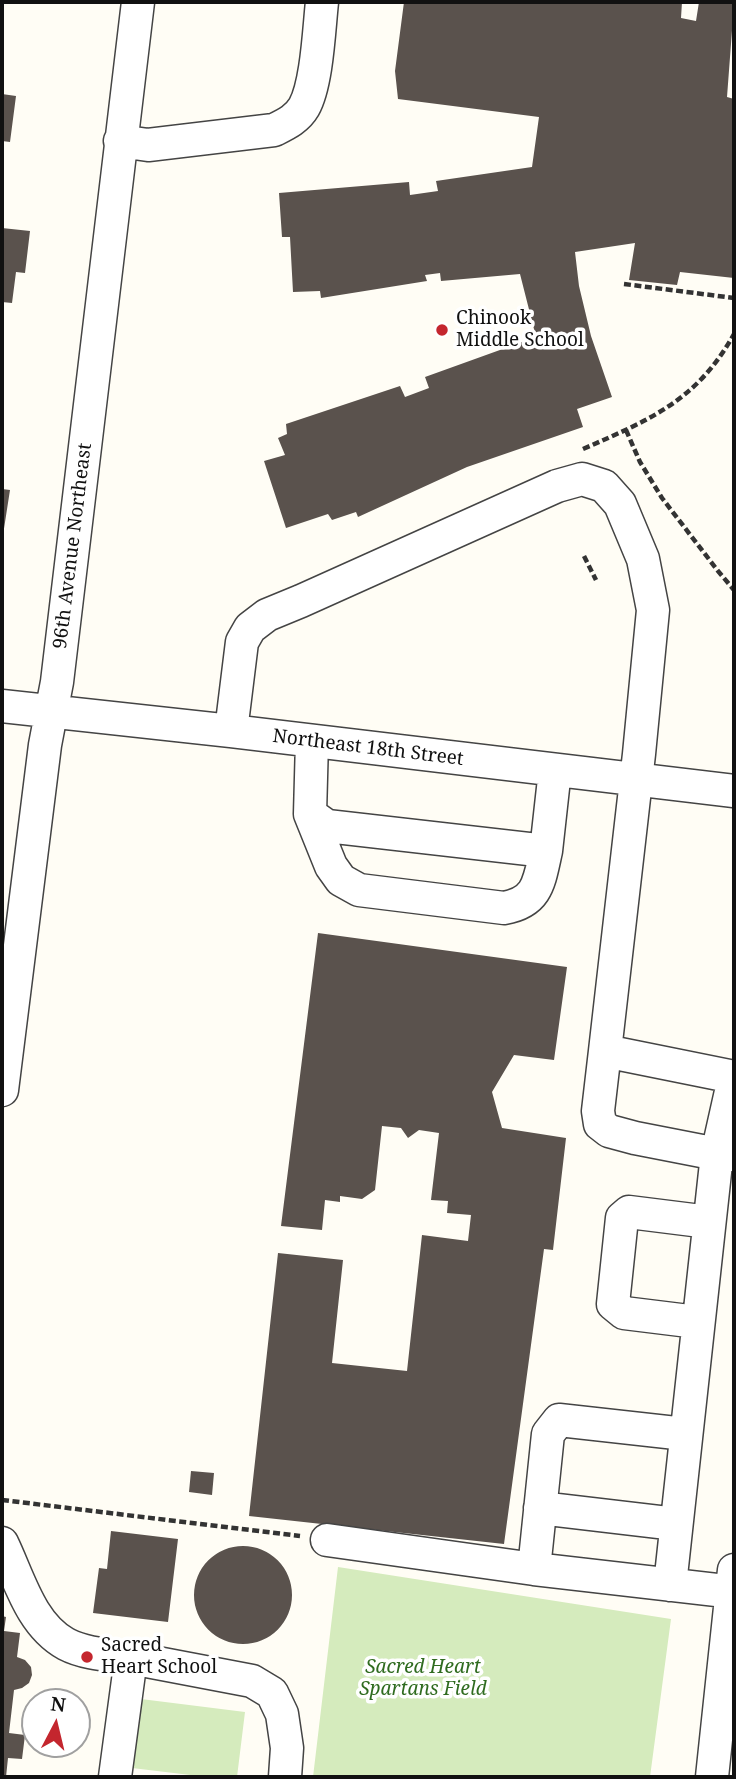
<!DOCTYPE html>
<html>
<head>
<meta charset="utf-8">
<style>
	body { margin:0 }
	#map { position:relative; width:736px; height:1779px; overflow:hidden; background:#fffdf5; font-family:"Noto Serif",serif }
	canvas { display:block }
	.frame { position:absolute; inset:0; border:4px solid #111; pointer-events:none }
	.north { position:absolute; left:21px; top:1688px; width:70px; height:70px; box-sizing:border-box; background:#fff; border:2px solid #a0a0a0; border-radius:50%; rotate:7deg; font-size:19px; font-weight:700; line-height:28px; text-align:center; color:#111 }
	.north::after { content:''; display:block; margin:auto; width:24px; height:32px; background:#c4262e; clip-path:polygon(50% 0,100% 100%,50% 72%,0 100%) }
</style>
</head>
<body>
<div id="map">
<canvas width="736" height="1779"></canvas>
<div class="frame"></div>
<div class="north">N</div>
</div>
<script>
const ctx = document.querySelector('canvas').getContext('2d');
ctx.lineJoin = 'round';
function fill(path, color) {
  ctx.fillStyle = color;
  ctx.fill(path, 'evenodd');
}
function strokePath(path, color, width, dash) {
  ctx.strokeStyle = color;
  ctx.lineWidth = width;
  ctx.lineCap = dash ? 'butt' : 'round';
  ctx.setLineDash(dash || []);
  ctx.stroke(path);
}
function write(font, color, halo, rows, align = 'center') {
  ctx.font = font + ' "Noto Serif",serif';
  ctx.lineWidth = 7;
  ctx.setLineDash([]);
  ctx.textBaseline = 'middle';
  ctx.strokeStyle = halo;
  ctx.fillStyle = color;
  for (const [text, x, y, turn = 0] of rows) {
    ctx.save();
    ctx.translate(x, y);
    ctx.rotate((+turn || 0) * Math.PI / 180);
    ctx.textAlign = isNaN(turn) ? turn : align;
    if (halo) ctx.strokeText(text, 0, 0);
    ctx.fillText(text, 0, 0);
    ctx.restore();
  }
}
const green = new Path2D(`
	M338,1567L671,1619L650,1777H313Z
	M141,1699L245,1712L237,1777H207L132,1768Z`);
const building = new Path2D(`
	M404,2H682L681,18L696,21L699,2H717L734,4L727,97L734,99V278L680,272L677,285L629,280L635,243L575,252L579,286L591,336L612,397L577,409L583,427L467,467L358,517L356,512L332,520L328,514L286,528L264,461L285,455L278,438L287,434L286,424L400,386L405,397L429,388L425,377L536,337L520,274L441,281L440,273L425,275L427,281L321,298L320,291L293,292L290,237H282L279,193L409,182L410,195L438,191L436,181L532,167L539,117L398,99L395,71Z
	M2,94L16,96L10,142L2,141Z
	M2,228L30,231L25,273L16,272L12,303L2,302Z
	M2,489L10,490L3,535H2Z
	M318,933L567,967L554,1060L514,1055L492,1092L502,1128L566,1138L553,1250L544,1249L504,1544L249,1516L278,1253L343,1260L332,1363L407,1371L422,1235L468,1241L471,1215L447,1213L448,1201L431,1200L439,1133L419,1130L408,1138L401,1128L382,1126L375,1190L362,1199L340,1196V1202L325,1200L322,1230L281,1226Z
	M191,1471L214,1473L212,1495L189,1492Z
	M111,1531L178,1539L168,1622L93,1613L99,1568L107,1569Z
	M194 1595a49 49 0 1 1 98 0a49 49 0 1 1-98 0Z
	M2,1616L6,1617L4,1631L20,1633L17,1657L25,1660L31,1667L32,1675L29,1683L22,1688L14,1690L9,1733L25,1735L22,1759L8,1758L6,1777H2Z`);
const path = new Path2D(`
	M624,284L734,298
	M626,430L640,462L662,498L718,571L734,590
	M583,449C649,420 697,401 734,334
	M584,556L596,580
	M2,1500L300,1536`);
const minor = new Path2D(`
	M120,141L148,145L274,130C286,124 297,119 304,107C317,84 319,29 322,2
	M2,706L231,731L734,791
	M231,731L242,642L250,628L267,615L301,601L557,486L582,479L604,486L620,504L643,559L653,610L639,754L605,1051L734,1077
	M312,741L310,814L327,826L546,851L555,770
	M310,814L331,866L341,880L359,890L504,908C538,902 539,882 546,851
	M605,1051L598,1111L600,1124L609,1131L635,1138L717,1154L670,1585
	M734,1078L717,1154L734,1155
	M2,1090L45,745L57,682L138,2
	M697,1322L624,1313L613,1304L622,1218L629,1212L709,1222
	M540,1508L676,1524
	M327,1540L534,1569L734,1592
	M2,1543C19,1578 30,1624 66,1644C85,1654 110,1655 131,1658L115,1777
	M534,1569L548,1434L559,1420L685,1434
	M131,1658L252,1681L272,1693L282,1714L287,1748L285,1777
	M712,1777L734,1570`);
const markers = [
	[442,330,7,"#c4262e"],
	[87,1657,7,"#c4262e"]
];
const poiNames = [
	["Chinook",456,319],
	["Middle School",456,341],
	["Sacred",101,1646],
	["Heart School",101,1668]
];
const streetNames = [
	["96th Avenue Northeast",73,546,-83],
	["Northeast 18th Street",368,748,7]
];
const parkNames = [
	["Sacred Heart",423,1668],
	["Spartans Field",423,1690]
];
fill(green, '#d5ebbd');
fill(building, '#5a524d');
strokePath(minor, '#444', 35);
strokePath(path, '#333', 4.5, [7, 3.5]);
strokePath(minor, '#fff', 32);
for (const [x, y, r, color] of markers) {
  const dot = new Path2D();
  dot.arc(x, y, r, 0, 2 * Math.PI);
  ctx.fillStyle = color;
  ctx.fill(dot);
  strokePath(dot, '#fff', 2.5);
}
write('19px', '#111', '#fff', poiNames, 'left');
write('19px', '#111', '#fff', streetNames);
write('italic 19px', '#2f6b1f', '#fff', parkNames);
</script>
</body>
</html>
